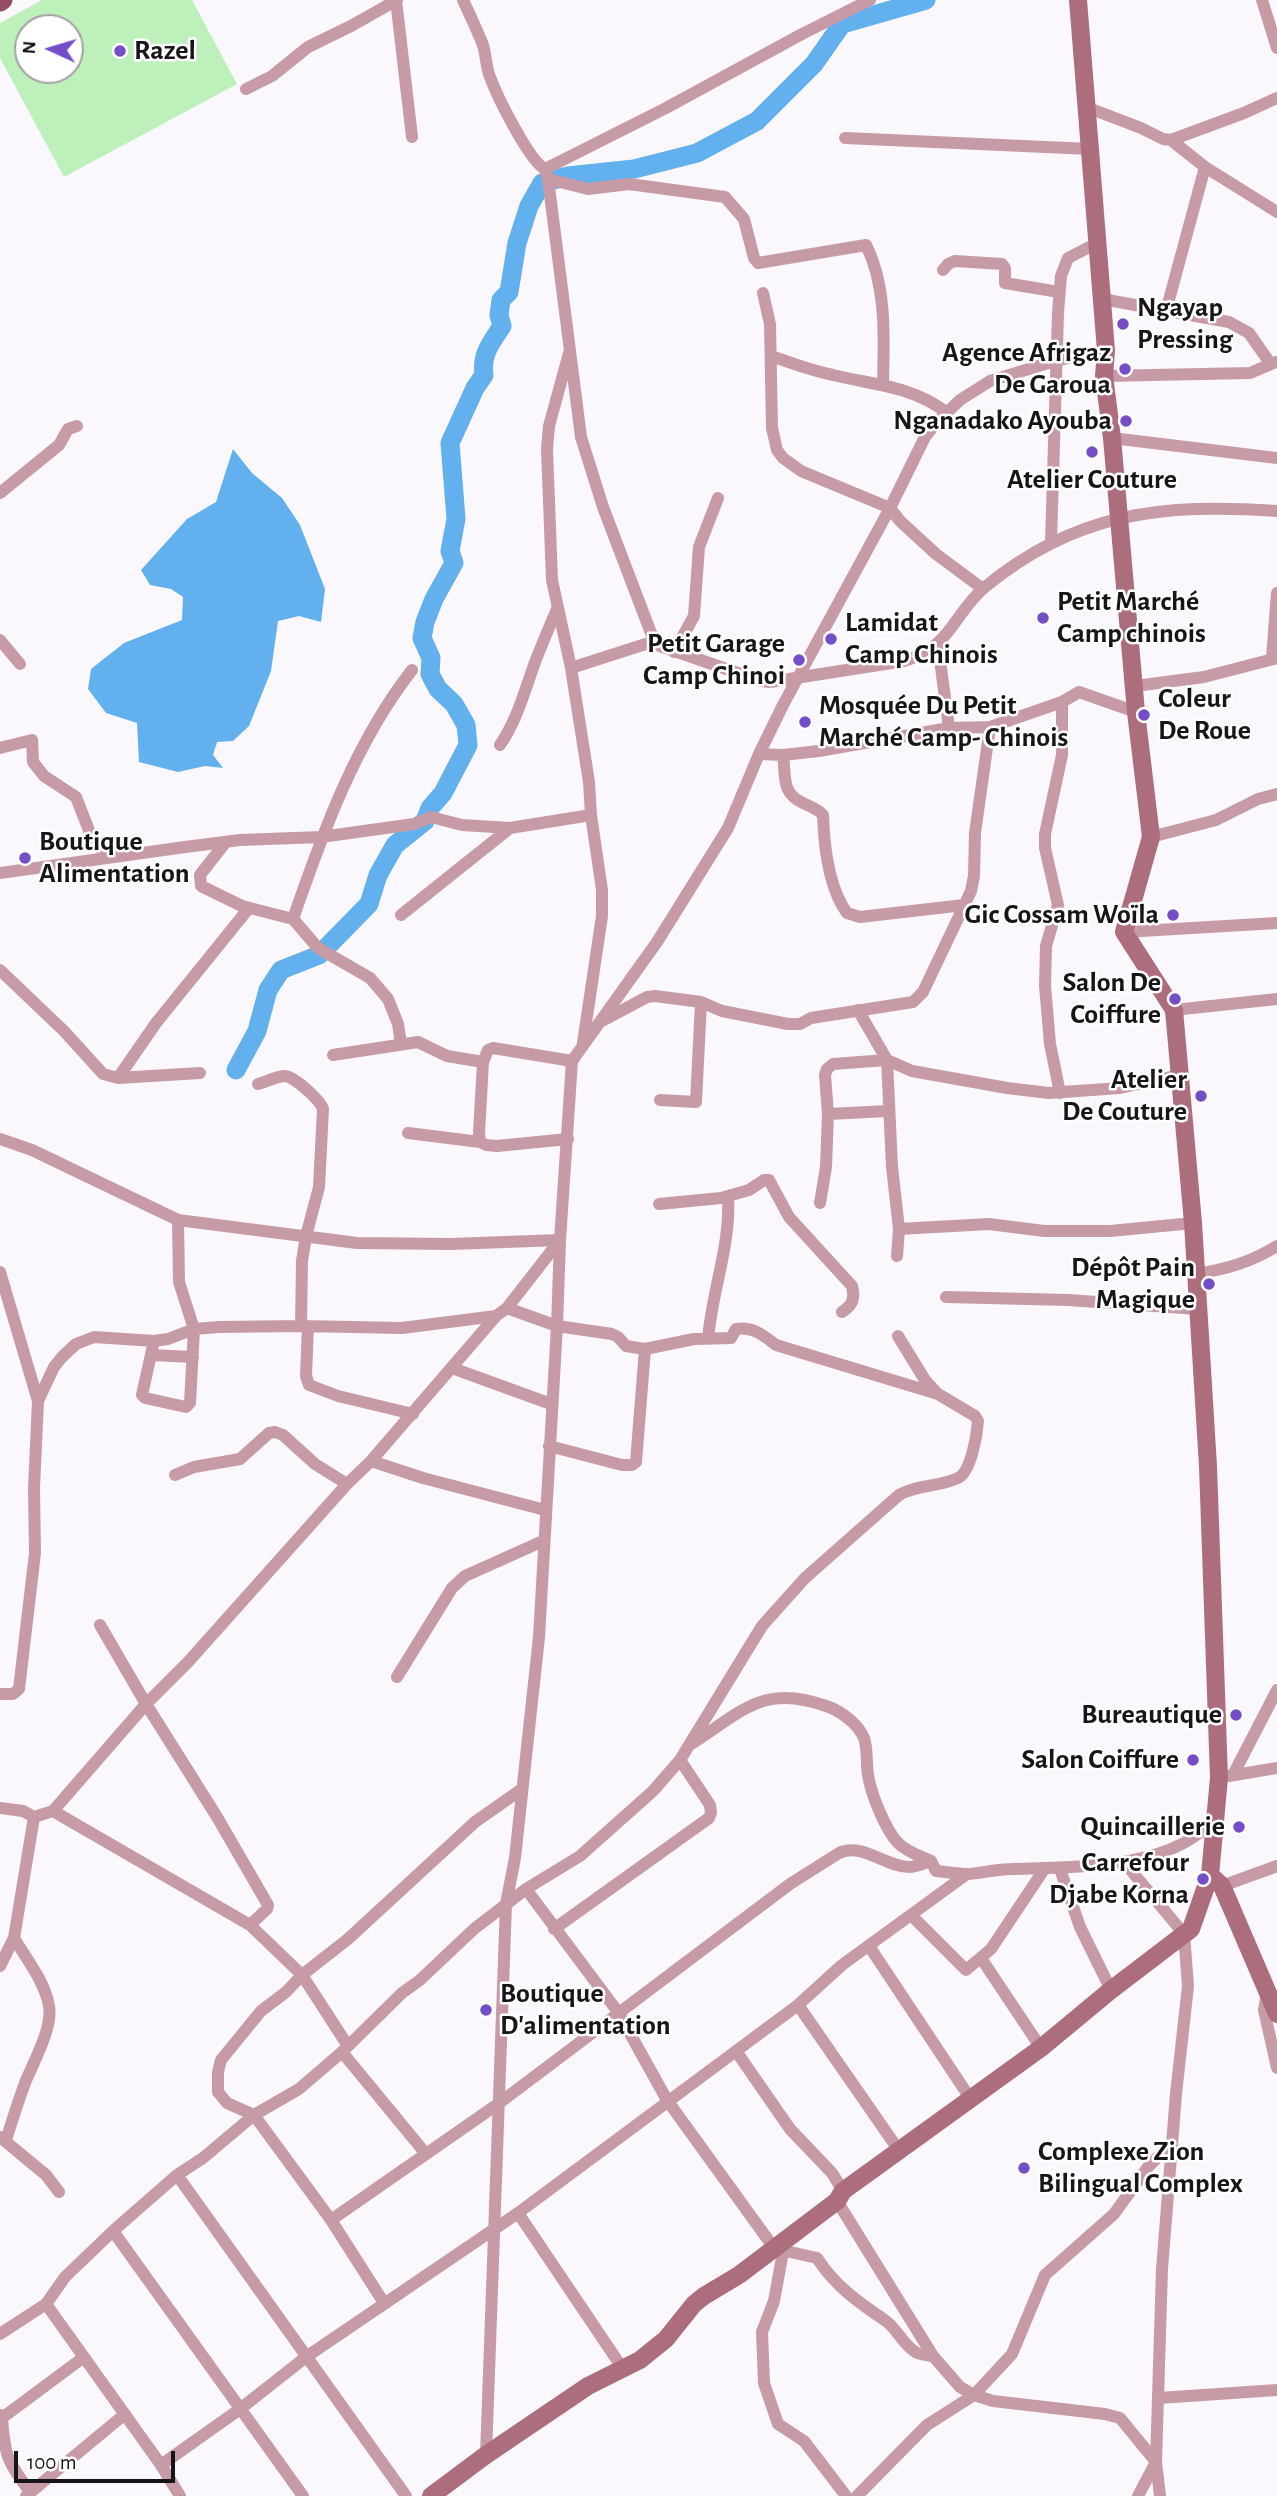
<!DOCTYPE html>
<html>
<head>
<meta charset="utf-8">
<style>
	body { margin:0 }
	#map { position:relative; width:1277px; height:2496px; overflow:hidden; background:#faf7fd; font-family:"Alegreya Sans",sans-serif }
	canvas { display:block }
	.north { position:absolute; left:14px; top:14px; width:70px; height:70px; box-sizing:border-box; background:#fff; border:2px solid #a2a1a3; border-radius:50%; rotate:274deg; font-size:19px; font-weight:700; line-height:28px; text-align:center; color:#17141a }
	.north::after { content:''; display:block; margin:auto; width:24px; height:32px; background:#744ec7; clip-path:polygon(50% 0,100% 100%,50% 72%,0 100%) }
	.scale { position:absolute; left:14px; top:2451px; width:161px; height:32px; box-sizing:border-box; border:4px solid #17141a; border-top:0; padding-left:9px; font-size:21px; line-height:24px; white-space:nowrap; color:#17141a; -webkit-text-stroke:5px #fff; paint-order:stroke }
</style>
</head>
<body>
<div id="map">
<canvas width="1277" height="2496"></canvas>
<div class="north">N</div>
<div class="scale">100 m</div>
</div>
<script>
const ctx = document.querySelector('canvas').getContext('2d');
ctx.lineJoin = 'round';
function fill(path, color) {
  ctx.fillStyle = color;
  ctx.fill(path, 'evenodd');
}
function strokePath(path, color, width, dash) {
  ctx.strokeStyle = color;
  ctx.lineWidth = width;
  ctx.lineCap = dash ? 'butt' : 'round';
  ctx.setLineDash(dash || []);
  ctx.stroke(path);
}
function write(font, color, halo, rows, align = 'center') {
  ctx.font = font + ' "Alegreya Sans",sans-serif';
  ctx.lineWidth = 5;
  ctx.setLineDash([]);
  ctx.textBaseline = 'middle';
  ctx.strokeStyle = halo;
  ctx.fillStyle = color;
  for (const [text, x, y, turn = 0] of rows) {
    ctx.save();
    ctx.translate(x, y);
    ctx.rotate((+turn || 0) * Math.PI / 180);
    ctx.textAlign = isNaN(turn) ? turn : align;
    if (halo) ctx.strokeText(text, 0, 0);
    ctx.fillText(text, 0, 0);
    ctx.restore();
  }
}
const green = new Path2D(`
	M42,0H192L237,84L64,177L0,58V23ZM28,28H70V70H28Z`);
const water = new Path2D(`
	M233,449L252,473L282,498L300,525L325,589L321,622L299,616L278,621L271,671L249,726L233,741L217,742L213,755L223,768L205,766L178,772L139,762L137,723L106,713L88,689L91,669L124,643L182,620L183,597L171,589L150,585L141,570L187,519L216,502Z`);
const river = new Path2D(`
	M236,1070L257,1031L268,990L281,970L319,955L369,904L378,875L395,845L425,821L430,808L443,793L468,745L466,725L454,704L438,689L430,674L431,658L422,638L425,622L434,599L454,563L450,551L456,519L450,443L475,388L484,375C481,354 491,343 502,326L499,315L501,300L509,292L517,243L529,206L542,183L568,176L634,169L697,153L757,121L814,64L842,24L926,0`);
const street = new Path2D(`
	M396,0L412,137
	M463,0C470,15 477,30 483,45C486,55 486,67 490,77C497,96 529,161 545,169L548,179L581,437L603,507L651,633L660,646L761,681L770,682L904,661C953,646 952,615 985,587C1076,512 1163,503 1277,511
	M1262,0L1277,48
	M246,89L272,76L308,47L351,26L397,0
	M1086,107L1141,128L1163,139L1171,140L1205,167L1277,212
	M845,138L1090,149
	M1171,140L1244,113L1277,98
	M545,169L666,108L802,34L870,0
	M548,179L588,189L629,184L725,197L744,219L754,258L758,263L866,245C887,287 884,338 883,384
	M943,270L948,264L955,261L1002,264L1005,268V283L1059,292
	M763,293L770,324L772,428L777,450L783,458L801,471L890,508L900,521L936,554L983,589
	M1102,299L1229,322L1249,333L1270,363
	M1166,311L1205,167
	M569,353L549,426L547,449L552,580L571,668L589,782L591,815L602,890V916L583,1043
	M771,356C791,363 812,371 833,375C874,385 912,386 946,412
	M1104,376L1250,373L1276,362
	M1112,438L1277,458
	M0,493L59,445L68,429L77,426
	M1051,542L1058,313L1061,276L1068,258L1097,243
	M0,640L20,664
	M938,645L949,728
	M674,652L694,616L699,547L718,498
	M1272,658L1277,593
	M571,668L655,641
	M1135,686L1204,677L1277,658
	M500,745C517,720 524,693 534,665C541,646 549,628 557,609
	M0,748L32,740L33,762L44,776L76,797L90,833L106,857
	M759,754L783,755L819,751L949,728L990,727L1062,702L1079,692L1136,712
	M783,755C786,777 781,793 803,803C811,807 818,809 823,815C824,845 828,887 847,913L860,917L964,905
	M1151,837L1216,820L1258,799L1277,794
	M225,843L200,875L201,886L242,906L293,919L318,948L370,978L388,999L398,1024L401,1044
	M0,873L185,847L240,840L321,837L414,824L431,817L462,825L510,828L591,815
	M401,915L510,828
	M293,919C323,832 355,743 412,670
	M1124,932L1277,923
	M0,970L64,1031L103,1074L118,1078L200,1073
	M858,1010L887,1060L892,1167L899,1229L897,1256
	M1174,1010L1277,999
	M604,1020L647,997L655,996L701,1002L722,1011L788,1024H800L811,1018L913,1002L923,992L971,891L974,876L975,833L990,727
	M333,1055L418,1042L447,1056L483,1062
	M118,1078L156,1023L249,908
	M258,1084C266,1082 277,1076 285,1076C295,1077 320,1100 323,1109L319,1187L306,1236L302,1261L301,1326
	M1060,1093L1050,1044L1045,986L1046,946L1058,905L1045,848V834L1062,755V702
	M660,1100L696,1102L701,1002
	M828,1114L888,1111
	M408,1133L480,1142L486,1145L497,1146L568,1139
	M0,1139L32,1150L178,1220L357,1243L451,1244L560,1240
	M480,1142L479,1133L483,1062L488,1050L493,1048L572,1061
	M820,1203L826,1167L828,1114L825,1075L827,1069L833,1064L887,1060L912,1071L1007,1088L1049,1093L1120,1088L1180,1075
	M659,1204L721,1198L749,1190L764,1180H769L789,1217L852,1286C855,1298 853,1305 842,1312
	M899,1229L989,1224L1044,1231H1110L1193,1223
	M0,1272L38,1401L34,1488L35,1553L19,1689L13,1694H0
	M1196,1274C1227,1269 1251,1262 1277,1246
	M946,1297L1068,1300L1198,1309
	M308,1326L306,1376L309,1385L338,1396L413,1414
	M898,1336L925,1380L937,1393
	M708,1339C712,1291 731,1244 728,1197
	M154,1341L142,1395L145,1398L186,1407L190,1403L194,1329L179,1282L178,1220
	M151,1355L193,1357
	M452,1368L551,1404
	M38,1401L54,1367L62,1357L76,1344L94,1337L154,1341L168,1339L194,1329L219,1327L301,1326L402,1328L496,1316
	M549,1446L622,1465H632L636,1462L645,1349
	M371,1461L423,1478L545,1510
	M175,1475L194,1467L240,1459L269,1433L275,1432L283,1435L315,1464L347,1484
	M100,1625L146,1704L217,1817L268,1905L267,1909L250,1925
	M397,1677L452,1588L465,1576L543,1541
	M693,1743C744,1710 764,1683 829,1707C842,1712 858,1724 864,1738C868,1749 866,1763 868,1775C871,1794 885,1829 898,1843C907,1852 920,1856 931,1861
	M1233,1775L1277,1690
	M1229,1776L1277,1768
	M0,1808L23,1811L34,1817L53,1811L146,1704L189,1661L347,1484L371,1461L496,1316L507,1308L560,1240
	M53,1811L250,1925L302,1975L348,2046
	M1124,1862L1184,1934L1188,1986L1176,2094L1162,2269L1156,2462L1160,2496
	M1060,1869L1080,1927L1111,1990
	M1222,1886L1277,1866
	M526,1889L618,2012L667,2100L774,2248L783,2252L774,2301L762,2332L764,2383L778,2424L804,2441L846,2496
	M912,1916L966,1970L991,1949L1045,1868
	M554,1929L709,1818L711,1813L710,1805L680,1760
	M869,1946L970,2098
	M981,1958L1041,2048
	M0,1966L14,1938L34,1817
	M1267,1992L1264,2010L1277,2068
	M798,2005L900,2152
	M736,2051L790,2129L832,2173L843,2191
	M342,2052L426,2154
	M0,2137L46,2175L59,2192
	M6,2140C12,2121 18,2102 25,2083C33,2063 53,2028 49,2006C45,1982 26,1958 14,1938
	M177,2175L406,2496
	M837,2201L933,2356L960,2387L974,2395L993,2401L1105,2414L1120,2418L1156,2462L1138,2496
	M518,2213L623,2369
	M331,2220L498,2104L790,1884L839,1853C863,1842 885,1867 909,1867C916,1867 924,1863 931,1861L936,1871C947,1872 958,1874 969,1874C983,1873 997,1869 1012,1869C1071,1867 1175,1870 1214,1818
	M113,2231L303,2496
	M777,2249L817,2258C835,2286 858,2302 886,2321C897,2329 904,2346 917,2353C921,2355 928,2355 933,2356
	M384,2303L331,2220L254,2115L227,2103L218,2092V2072L221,2060L261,2011L286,1992L302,1975L348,1939L475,1822L522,1789
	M46,2304L161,2465
	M0,2334L46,2304L65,2277L113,2231L177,2175L203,2158L254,2115L299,2089L342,2052L402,1993L420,1980L474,1929L526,1889L580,1856L653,1791L680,1760L762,1626L805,1578L899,1495C918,1484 940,1487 958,1478C971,1472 977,1435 978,1421L975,1416L938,1394L776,1345C764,1336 753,1326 736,1329L731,1338L694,1339L645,1349L626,1346L618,1337L612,1334L557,1326L507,1308
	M1159,2398L1277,2390
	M0,2415L2,2418L84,2357
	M2,2418C5,2458 7,2460 30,2492
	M486,2455L506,1904L515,1858L539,1637L557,1326L560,1240L572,1061L657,942L728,828L759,754L783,705L890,508L925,437L936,423L960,400L990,381L1058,360L1106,351
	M26,2496L125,2414
	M180,2496L161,2465L240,2409L306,2357L518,2213L798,2005L842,1965L967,1874
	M857,2496L927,2425L974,2395L1012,2354L1045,2275L1114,2214L1148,2167L1172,2143`);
const secondary = new Path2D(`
	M1210,1875L1222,1886L1277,2014
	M431,2496L486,2455L588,2386L640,2360L666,2339L694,2304L704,2296L739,2275L837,2201L843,2191L1041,2048L1111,1990L1191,1929L1210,1875L1219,1778L1208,1466L1193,1223L1174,1010L1124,932L1151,837L1136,712L1112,438L1104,376L1106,351L1078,0`);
const primary = new Path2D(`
	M0,2L3,0`);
const markers = [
	[120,51,7,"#744ec7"],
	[1123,324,7,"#744ec7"],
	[1125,369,7,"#744ec7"],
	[1126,421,7,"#744ec7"],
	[1092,452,7,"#744ec7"],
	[1043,618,7,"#744ec7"],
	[831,639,7,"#744ec7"],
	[799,660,7,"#744ec7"],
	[1144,715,7,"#744ec7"],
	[805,722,7,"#744ec7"],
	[25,858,7,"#744ec7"],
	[1173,915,7,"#744ec7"],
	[1175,999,7,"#744ec7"],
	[1201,1096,7,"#744ec7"],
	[1209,1284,7,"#744ec7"],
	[1236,1715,7,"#744ec7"],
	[1193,1760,7,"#744ec7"],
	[1239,1827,7,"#744ec7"],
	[1203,1879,7,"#744ec7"],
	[486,2010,7,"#744ec7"],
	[1024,2168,7,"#744ec7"]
];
const poiNames = [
	["Razel",134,51,"left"],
	["Ngayap",1137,308,"left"],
	["Pressing",1137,340,"left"],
	["Agence Afrigaz",1111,353],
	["De Garoua",1111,385],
	["Nganadako Ayouba",1112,421],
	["Atelier Couture",1092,480,"center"],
	["Petit Marché",1057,602,"left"],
	["Camp chinois",1057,634,"left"],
	["Lamidat",845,623,"left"],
	["Camp Chinois",845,655,"left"],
	["Petit Garage",785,644],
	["Camp Chinoi",785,676],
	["Coleur",1158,699,"left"],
	["De Roue",1158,731,"left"],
	["Mosquée Du Petit",819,706,"left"],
	["Marché Camp- Chinois",819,738,"left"],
	["Boutique",39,842,"left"],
	["Alimentation",39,874,"left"],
	["Gic Cossam Woïla",1159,915],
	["Salon De",1161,983],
	["Coiffure",1161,1015],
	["Atelier",1187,1080],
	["De Couture",1187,1112],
	["Dépôt Pain",1195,1268],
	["Magique",1195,1300],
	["Bureautique",1222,1715],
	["Salon Coiffure",1179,1760],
	["Quincaillerie",1225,1827],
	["Carrefour",1189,1863],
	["Djabe Korna",1189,1895],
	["Boutique",500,1994,"left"],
	["D'alimentation",500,2026,"left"],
	["Complexe Zion",1038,2152,"left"],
	["Bilingual Complex",1038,2184,"left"]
];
fill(green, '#bdf0bb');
fill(water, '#63b0ee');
strokePath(river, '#63b0ee', 19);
strokePath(street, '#c79ba5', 12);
strokePath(secondary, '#ac6e7d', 18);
strokePath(primary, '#974d61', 19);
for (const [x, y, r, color] of markers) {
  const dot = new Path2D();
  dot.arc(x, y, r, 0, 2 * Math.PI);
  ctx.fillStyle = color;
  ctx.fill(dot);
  strokePath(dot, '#fff', 2.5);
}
write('bold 28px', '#17141a', '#fff', poiNames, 'right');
</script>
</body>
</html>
